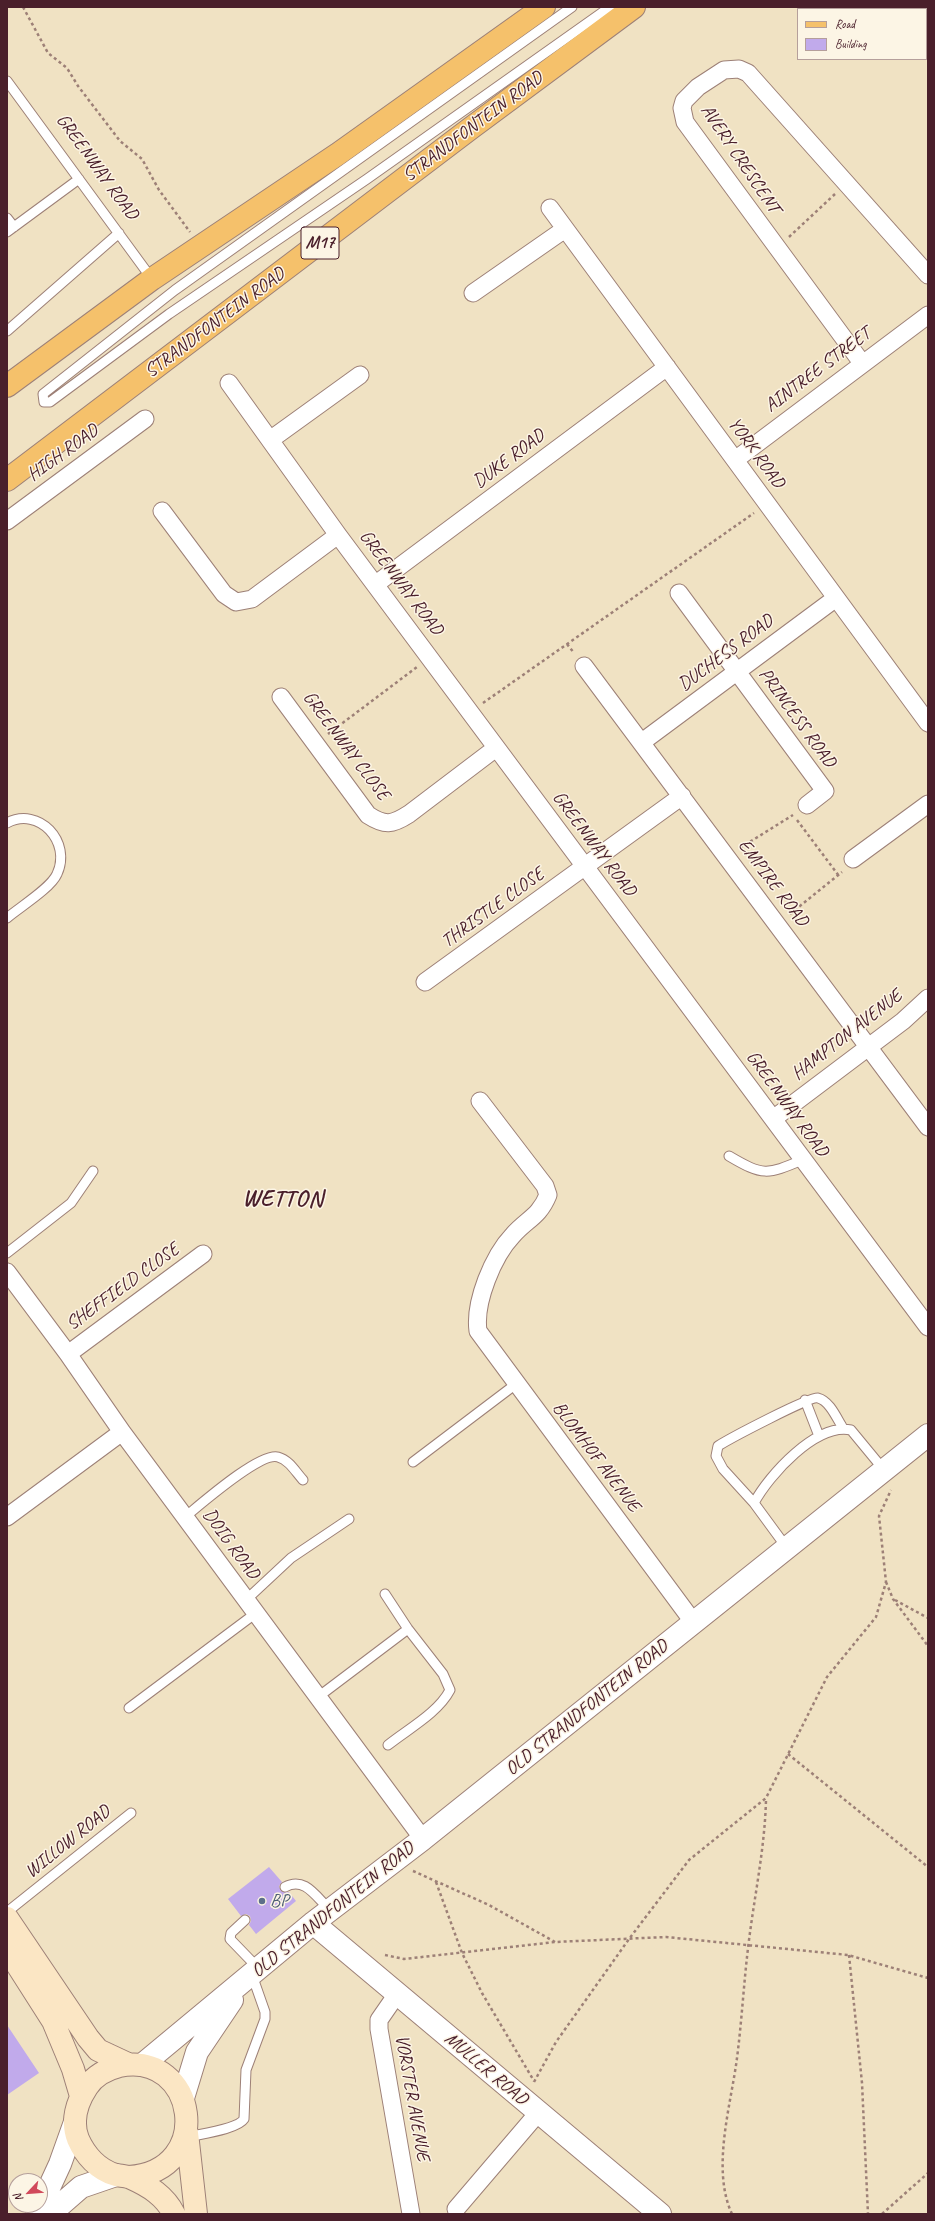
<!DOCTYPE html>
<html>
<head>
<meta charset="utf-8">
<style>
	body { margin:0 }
	#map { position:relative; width:935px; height:2221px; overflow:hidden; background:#f0e2c3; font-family:Caveat,sans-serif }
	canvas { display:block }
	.frame { position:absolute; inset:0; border:8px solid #4a1f2b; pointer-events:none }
	.legend { position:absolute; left:797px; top:8px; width:130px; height:52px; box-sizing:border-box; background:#fcf5e5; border:1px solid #b59f9b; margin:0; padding:5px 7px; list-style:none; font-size:12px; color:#4a1f2b }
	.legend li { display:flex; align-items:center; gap:8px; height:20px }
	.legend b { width:20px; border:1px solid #b59f9b }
	.north { position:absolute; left:8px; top:2173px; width:40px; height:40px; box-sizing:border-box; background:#fcf5e5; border:1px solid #b59f9b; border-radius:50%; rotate:244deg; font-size:11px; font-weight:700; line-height:16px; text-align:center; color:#4a1f2b }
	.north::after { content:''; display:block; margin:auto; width:14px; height:18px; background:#d1495b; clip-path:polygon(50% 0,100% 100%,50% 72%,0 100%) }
</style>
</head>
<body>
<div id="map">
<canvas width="935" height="2221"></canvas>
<div class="frame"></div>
<ul class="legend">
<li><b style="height:5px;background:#f5c16b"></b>Road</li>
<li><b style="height:11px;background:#c1aaeb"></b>Building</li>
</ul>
<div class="north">N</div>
</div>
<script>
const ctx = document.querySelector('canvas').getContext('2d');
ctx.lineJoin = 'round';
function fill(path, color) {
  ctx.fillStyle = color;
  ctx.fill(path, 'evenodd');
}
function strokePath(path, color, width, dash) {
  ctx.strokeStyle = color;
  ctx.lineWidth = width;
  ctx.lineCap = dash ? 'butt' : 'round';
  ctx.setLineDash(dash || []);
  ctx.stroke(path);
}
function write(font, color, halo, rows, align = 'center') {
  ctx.font = font + ' Caveat,sans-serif';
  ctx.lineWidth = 3;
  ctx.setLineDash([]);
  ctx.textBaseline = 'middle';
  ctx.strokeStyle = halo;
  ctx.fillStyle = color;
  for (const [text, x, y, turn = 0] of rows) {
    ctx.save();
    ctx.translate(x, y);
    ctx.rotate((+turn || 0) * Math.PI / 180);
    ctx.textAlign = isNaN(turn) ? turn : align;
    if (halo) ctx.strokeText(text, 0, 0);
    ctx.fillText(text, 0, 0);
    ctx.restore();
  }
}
const building = new Path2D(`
	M269,1867L282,1882L279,1886L281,1891L289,1892L296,1901L256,1934L249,1925L251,1921L250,1916L246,1914L241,1916L228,1899Z
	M7,2025L39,2073L7,2095Z`);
const path = new Path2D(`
	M23,7L48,53L67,68L78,86L120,141L142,159L159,190L190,232
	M789,237L835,194
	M567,644L574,653
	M483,703L754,513
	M328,734L417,667
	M797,820L839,876
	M740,848L793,815
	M790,914L842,872
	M886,1582L893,1599L928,1646
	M895,1600L928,1618
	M788,1754L928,1867
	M413,1871L489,1905L555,1942
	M436,1882L462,1953L482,1993L534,2081
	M385,1955L404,1959L555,1942L666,1937L848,1955L928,1978
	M849,1955L862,2083L868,2214
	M534,2082L556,2042L629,1939L689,1860L766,1798L827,1677L876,1617L886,1582L879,1516L891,1490
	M732,2214C711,2169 731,2105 737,2058C742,2019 744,1979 749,1940C755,1893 765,1846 766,1799
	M882,2214L928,2173`);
const service = new Path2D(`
	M572,7L175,290L43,394L44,402H50L169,314L367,179L610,7
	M7,81L152,279
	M7,218L14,227
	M7,232L79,179
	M7,331L119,233
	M7,823C39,806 72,842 57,874C51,888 20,907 7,918
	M729,1156C763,1176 767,1175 802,1160
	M7,1253L71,1203L93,1171
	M805,1400L819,1436
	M413,1462L516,1384
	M754,1503C769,1475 816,1423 851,1430L884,1470
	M185,1517C201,1504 260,1452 278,1457C289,1460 295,1471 303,1480
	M787,1548L754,1503L723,1469L716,1456L718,1446C729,1439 810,1396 818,1398C830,1401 837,1419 843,1428
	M385,1594L408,1629L443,1674L450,1690C438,1713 408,1729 388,1745
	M246,1600L291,1558L349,1519
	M318,1697L408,1629
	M129,1708L256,1613
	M285,1887C305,1876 316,1897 330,1910
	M7,1912L131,1813
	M245,1920L231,1933L230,1939L259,1969
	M188,2137C200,2134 238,2129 244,2119L246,2070L265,2019V2012L252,1975`);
const minor = new Path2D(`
	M897,7L899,9
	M926,40L928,42
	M550,208L928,723
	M473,293L565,229
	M862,363L685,122L682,108L684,101L698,87L724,70L739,69L748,73L928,275
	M229,383L338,535L928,1327
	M270,440L360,375
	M735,460L928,315
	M162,511L224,594L236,602L252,599L338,535
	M7,521L145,419
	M376,584L667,367
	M679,593L825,791L807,805
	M584,666L928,1127
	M281,697L368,815C385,826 392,825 409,814L496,748
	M642,742L836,598
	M853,859L928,804
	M425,982L682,796
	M480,1101L545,1186L548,1195C539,1217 527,1219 513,1235C493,1256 474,1302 478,1331L694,1623
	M773,1119L903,1021L928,998
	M7,1272L68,1354L122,1432L423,1839
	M68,1354L203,1254
	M7,1517L122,1432
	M397,1994L379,2020V2029L411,2214
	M456,2209L538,2113`);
const tertiary = new Path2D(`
	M313,1923L660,2214
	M142,2065L313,1923L423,1839L928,1435
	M183,2098L197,2052L232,2000
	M37,2214L60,2164L75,2122
	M50,2214L81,2187L116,2175`);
const secondary = new Path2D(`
	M7,1918L88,2038L98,2050L128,2064
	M7,1949L53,2021L73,2069L81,2096
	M187,2133L196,2214
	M129,2177C216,2171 197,2050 119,2066C107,2069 94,2076 87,2087C77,2102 71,2121 78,2139C85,2155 98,2170 116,2175C121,2176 127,2176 131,2178C149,2186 165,2196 174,2214`);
const primary = new Path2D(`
	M7,386L152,279L338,154L544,7
	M7,480L471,128L634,7`);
const markers = [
	[262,1901,4,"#5c6f8a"]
];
const shields = [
	[320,243,38]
];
const shieldNames = [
	["M17",320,243]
];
const streetNames = [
	["STRANDFONTEIN ROAD",473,127,-37],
	["AVERY CRESCENT",740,159,56],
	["GREENWAY ROAD",97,167,54],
	["STRANDFONTEIN ROAD",215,323,-37],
	["AINTREE STREET",818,370,-37],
	["HIGH ROAD",63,453,-36],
	["YORK ROAD",756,453,54],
	["DUKE ROAD",509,459,-37],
	["GREENWAY ROAD",401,583,53],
	["DUCHESS ROAD",726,653,-37],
	["PRINCESS ROAD",797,718,54],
	["GREENWAY CLOSE",346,746,53],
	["GREENWAY ROAD",594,844,53],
	["EMPIRE ROAD",773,883,53],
	["THRISTLE CLOSE",493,908,-36],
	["HAMPTON AVENUE",847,1035,-38],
	["GREENWAY ROAD",787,1104,54],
	["SHEFFIELD CLOSE",123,1287,-36],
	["BLOMHOF AVENUE",596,1457,53],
	["DOIG ROAD",231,1544,54],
	["OLD STRANDFONTEIN ROAD",587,1708,-39],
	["WILLOW ROAD",68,1842,-39],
	["OLD STRANDFONTEIN ROAD",333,1910,-39],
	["MULLER ROAD",486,2069,40],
	["VORSTER AVENUE",412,2098,80]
];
const serviceNames = [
	["BP",270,1901]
];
const districtNames = [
	["WETTON",283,1200]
];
fill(building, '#c1aaeb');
strokePath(service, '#9d8077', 11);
strokePath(minor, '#9d8077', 19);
strokePath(tertiary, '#9d8077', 24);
strokePath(secondary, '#9d8077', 24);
strokePath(primary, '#9d8077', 24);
strokePath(path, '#9d8077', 2.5, [3, 3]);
strokePath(service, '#fff', 9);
strokePath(minor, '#fff', 17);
strokePath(tertiary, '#fff', 22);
strokePath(secondary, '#fbe6c4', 22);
strokePath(primary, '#f5c16b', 22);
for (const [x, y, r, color] of markers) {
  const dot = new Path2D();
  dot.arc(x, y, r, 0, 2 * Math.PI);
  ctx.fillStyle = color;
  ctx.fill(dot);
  strokePath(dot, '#fcf5e5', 1.5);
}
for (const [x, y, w] of shields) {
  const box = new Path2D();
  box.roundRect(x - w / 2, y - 16, w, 32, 3);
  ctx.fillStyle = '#fcf5e5';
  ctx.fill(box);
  strokePath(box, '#4a1f2b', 1);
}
write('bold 18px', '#4a1f2b', null, shieldNames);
write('19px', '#4a1f2b', '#fcf5e5', streetNames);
write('19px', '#4e5e75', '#fcf5e5', serviceNames, 'left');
ctx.letterSpacing = '1px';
write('bold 23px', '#4a1f2b', '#fcf5e5', districtNames);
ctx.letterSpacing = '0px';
</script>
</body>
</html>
